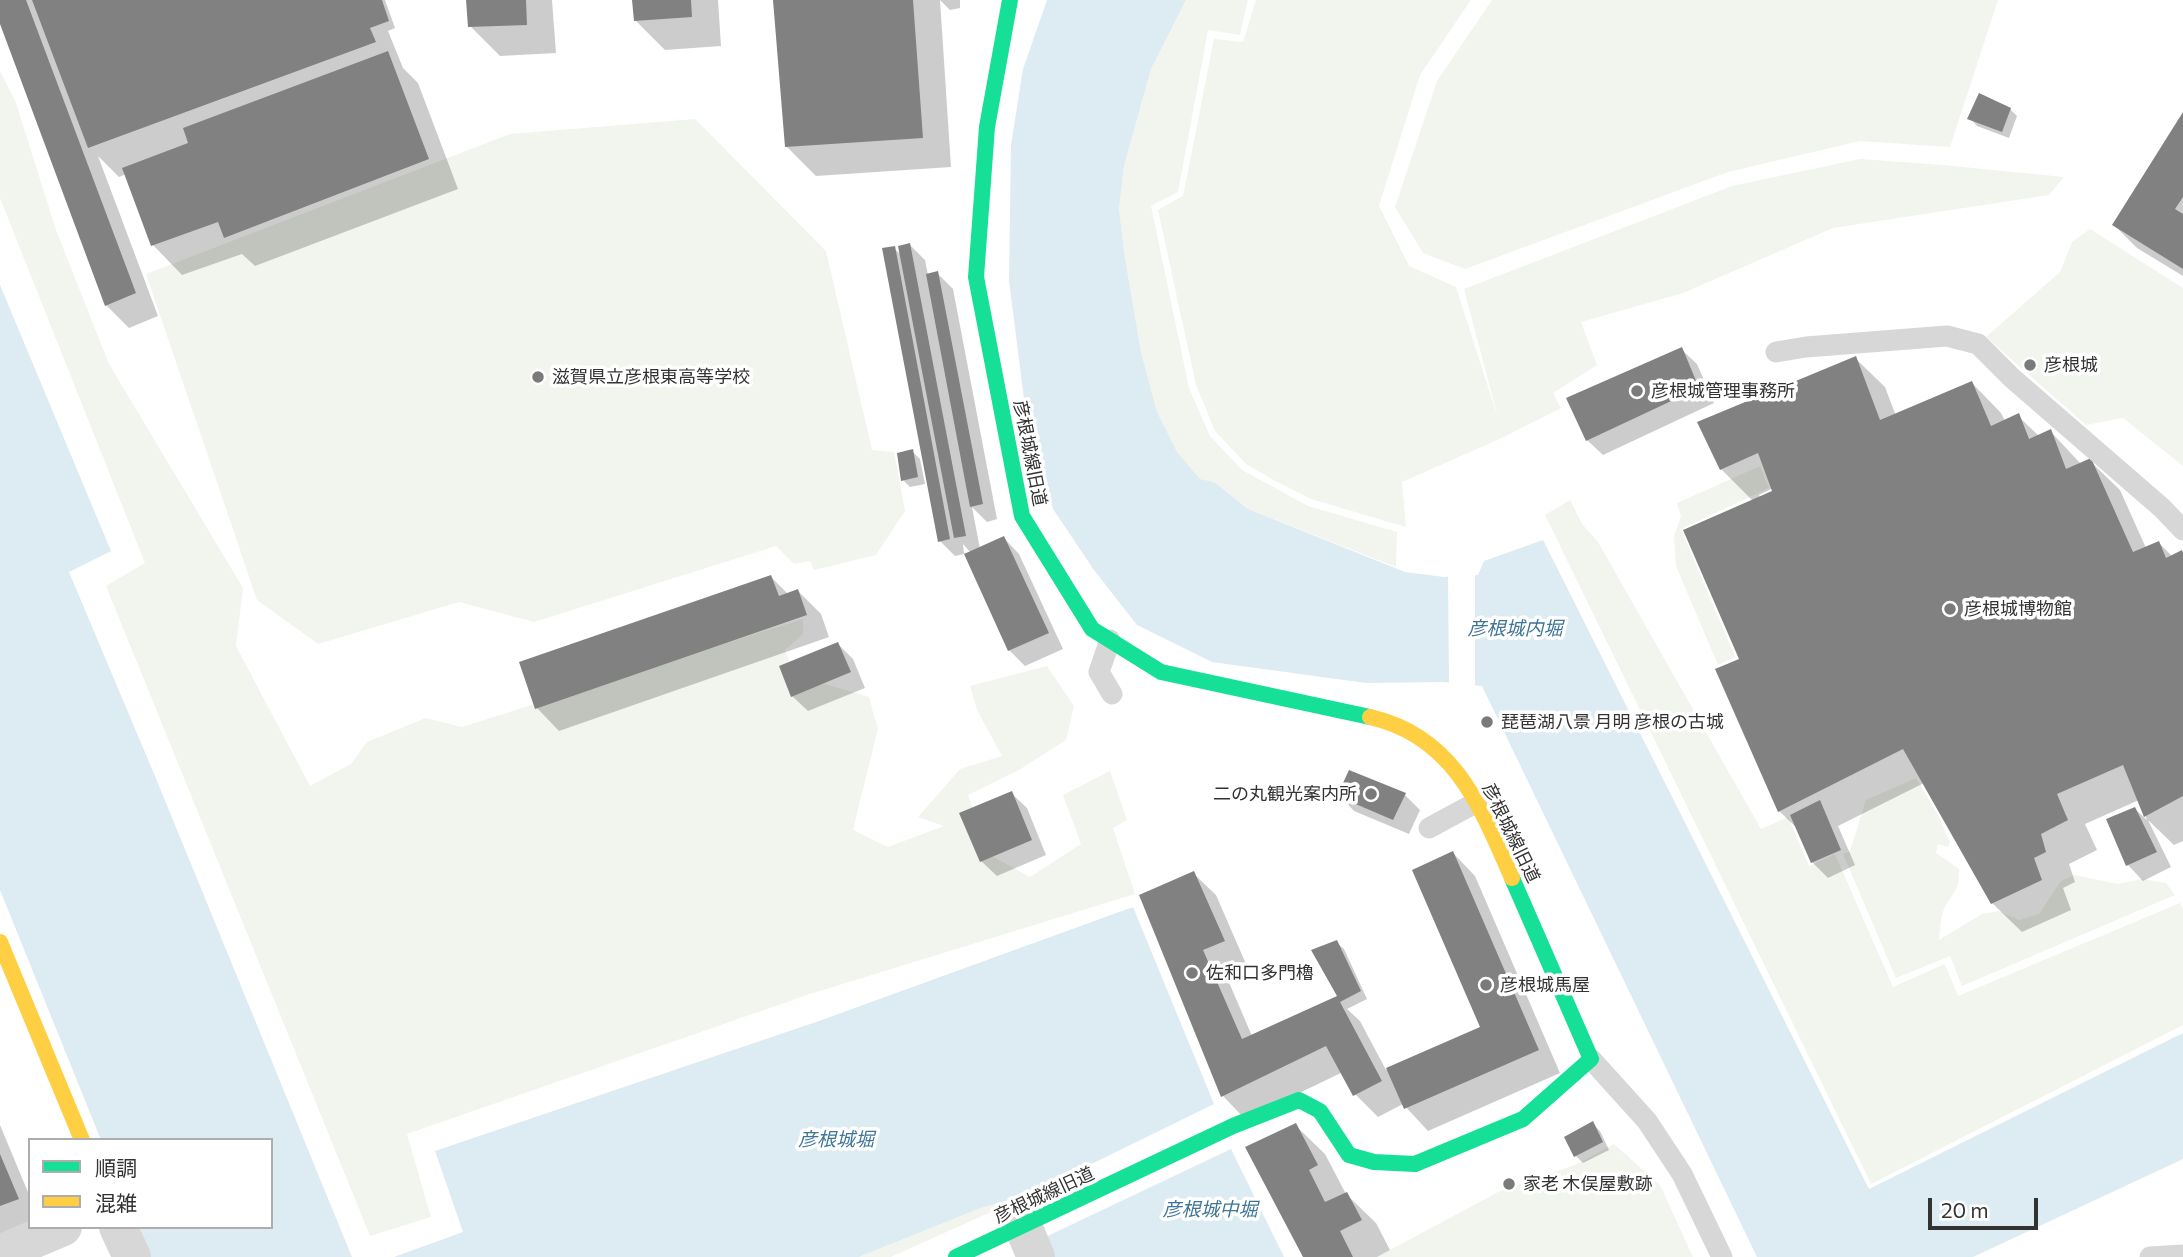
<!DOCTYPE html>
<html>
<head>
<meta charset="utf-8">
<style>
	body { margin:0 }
	#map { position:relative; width:2183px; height:1257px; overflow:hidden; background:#fff; font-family:Commissioner,"Noto Sans JP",sans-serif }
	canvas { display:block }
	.legend { position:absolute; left:28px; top:1138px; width:245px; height:91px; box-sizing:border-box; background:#fff; border:2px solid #adadad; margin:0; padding:9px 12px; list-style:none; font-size:21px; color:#333 }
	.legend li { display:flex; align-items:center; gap:14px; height:35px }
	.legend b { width:35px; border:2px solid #adadad }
	.scale { position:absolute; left:1928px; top:1198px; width:110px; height:32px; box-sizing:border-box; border:4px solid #333; border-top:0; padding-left:9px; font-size:21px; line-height:24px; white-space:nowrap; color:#333; -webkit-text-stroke:5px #fff; paint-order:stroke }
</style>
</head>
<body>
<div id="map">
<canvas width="2183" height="1257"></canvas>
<ul class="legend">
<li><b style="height:9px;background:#16e098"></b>順調</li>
<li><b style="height:9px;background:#ffcf43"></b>混雑</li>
</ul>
<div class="scale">20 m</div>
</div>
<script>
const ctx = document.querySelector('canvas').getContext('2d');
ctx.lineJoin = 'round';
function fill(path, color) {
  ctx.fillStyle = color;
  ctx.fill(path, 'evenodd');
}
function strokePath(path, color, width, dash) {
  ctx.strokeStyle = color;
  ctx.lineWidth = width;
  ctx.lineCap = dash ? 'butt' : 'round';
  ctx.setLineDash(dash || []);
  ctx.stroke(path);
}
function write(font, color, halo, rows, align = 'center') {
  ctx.font = font + ' Commissioner,"Noto Sans JP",sans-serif';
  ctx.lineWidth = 7;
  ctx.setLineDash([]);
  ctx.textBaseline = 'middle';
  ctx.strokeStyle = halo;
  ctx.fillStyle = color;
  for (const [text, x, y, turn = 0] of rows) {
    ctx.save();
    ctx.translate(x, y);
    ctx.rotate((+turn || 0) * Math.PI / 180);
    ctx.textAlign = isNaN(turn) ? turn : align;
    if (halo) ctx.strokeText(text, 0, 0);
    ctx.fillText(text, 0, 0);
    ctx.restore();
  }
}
const green = new Path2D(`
	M1186,0H1248L1240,35L1208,30L1178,192L1151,206L1189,388L1210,436L1242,470L1308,506L1397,532L1396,567L1248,509L1214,482L1200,479L1177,452L1157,412L1141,352L1124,252L1119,208L1124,166L1151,69Z
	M1256,0H1471L1420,75L1379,206L1409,266L1456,287L1498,418L1464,289L1732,186L1860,159L1943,165L2064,177L2049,195L1833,228L1683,293L1581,322L1597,365L1553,393L1561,408L1504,437L1402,482L1406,527L1311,499L1270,478L1246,464L1215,431L1196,385L1158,210L1183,196L1214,39L1243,42Z
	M1492,0H1998L1950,147L1860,141L1728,172L1465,269L1423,253L1395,207L1437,81Z
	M0,71L15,100L56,230L109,364L243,588L236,646L310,786L351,764L367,742L426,718L462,727L803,619V634L785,650L800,689L825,684L869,697L878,729L853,830L888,847L944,826L918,817L960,769L1002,756L977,710L970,686L1047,666L1074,706L1066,740L1019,770L968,795L990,855L1030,877L1081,844L1063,795L1110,771L1127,820L1113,828L1135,894L810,994L407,1134L431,1217L370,1236L106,586L145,563L0,198Z
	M695,119L826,251L872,450L894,452L905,511L876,555L814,570L810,561L794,564L776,546L534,622L459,602L318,644L257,600L146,274L510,134Z
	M2090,229L2183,288V466L2123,418L2086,425L1986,337L2060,272L2072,242Z
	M1760,466L1769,488L1681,529L1735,657L1718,665L1676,566L1674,536L1681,517L1677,503Z
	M1570,500L1582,524L1598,542L1761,829L1788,817L1809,866L1835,854L1893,987L1945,964L1958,996L2180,903L2183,910V1025L1871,1184L1545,515Z
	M1916,778L1938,815L1950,842L1948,847L1938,844L1936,853L1959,869C1960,894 1950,893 1943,912C1940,920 1940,931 1939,940L1982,914L1999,911L2019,920L2039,914L2061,881L2074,875L2118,884L2142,879L2166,883L2175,895L1962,986L1950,956L1896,978L1843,854L1850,851L1866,800Z
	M1614,1144L1660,1185L1693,1257H1377L1500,1191L1575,1165Z
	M1024,1197L891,1257H859L983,1207Z`);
const water = new Path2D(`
	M1047,0H1186L1151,69L1124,166L1119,208L1124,252L1141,352L1157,412L1177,452L1200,479L1214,482L1248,509L1405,572L1444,577L1478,575L1484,561L1543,540L1869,1189L2183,1033V1159L1973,1257H1757L1482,686L1443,682L1366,683L1212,662L1137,625L1094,570L1053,509L1027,422L1009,281L1011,145L1023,69Z
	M0,285L111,551L69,572L157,781L352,1257H149L137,1227H271V1140H101L0,890Z
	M1133,907L1214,1104L1024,1197L983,1207L859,1257H394L463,1232L435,1151L819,1021Z
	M1231,1149L1284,1257H1044L1037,1241Z`);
const pier = new Path2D(`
	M1475,571V689L1449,686L1448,573Z`);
const shadow = new Path2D(`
	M0,0H385L395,28L388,31L403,68L418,83L458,189L255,266L242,254L182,275L153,245L126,174L119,177L98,156L158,316L129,328L106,305L0,19Z
	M468,0H552L556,53L500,56L470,26Z
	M634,0H718L721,46L665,50L635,20Z
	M775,0H940L951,167L816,176L787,147Z
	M940,0H960V8L950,10Z
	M2010,109L2017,116L2009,138L1977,126L1970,118Z
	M2183,115V276L2137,248L2114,225Z
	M910,245L925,260L928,275L937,273L953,289L997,519L987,522L972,507L980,549L1004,538L1019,554L1063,649L1025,666L1009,650L971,553L963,544L964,554L955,556L940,541L894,248L902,256Z
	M1681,349L1697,364L1714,403L1603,455L1587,440Z
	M1855,358L1885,387L1896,416L1972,383L2001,413L2005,421L2018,416L2039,436L2050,431L2081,464L2090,461L2120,490L2146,548L2159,543L2173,557L2183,554V841L2174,845L2148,820L2171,867L2143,881L2128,865L2108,820L2135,809L2147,820L2139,800L2085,824L2097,850L2069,864L2075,882L2063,888L2071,910L2022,932L1992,903L1924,783L1838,826L1855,865L1828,878L1812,862L1799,830L1779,811L1742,660L1753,501L1721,469ZM1773,488L1775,492L1760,498L1759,495Z
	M912,451L920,459L925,484L910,487L903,480Z
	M771,577L788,594L798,591L821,614L829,637L559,731L537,708Z
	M838,644L853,659L865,688L808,711L792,696Z
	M1011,793L1027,808L1046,855L997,876L981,861Z
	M1339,795H1405L1420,810L1409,834L1354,811Z
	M1453,853L1475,876L1560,1073L1428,1131L1403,1104L1378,1117L1355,1094L1343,1072L1245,1119L1223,1096L1142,896L1193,873L1216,895L1246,964L1225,973L1252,1036L1340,997L1336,942L1344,949L1367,999L1347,1009L1360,1021L1386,1070L1482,1028Z
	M1593,1124L1600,1131L1609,1150L1583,1163L1576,1156Z
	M0,1125L30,1197V1226L0,1237Z
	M1295,1125L1325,1154L1346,1194L1376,1223L1390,1250L1377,1257H1305Z`);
const building = new Path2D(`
	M0,0H26L136,293L105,306L0,24Z
	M32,0H382L389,21L370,28L376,42L88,148Z
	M466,0H526L527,25L468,27Z
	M632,0H691L692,17L634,21Z
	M773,0H913L923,138L785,147Z
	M388,51L429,159L224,238L218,222L151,246L122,168L188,143L183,128Z
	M1979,93L2011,108L2002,132L1967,119Z
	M2183,112V197L2175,209L2183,214V269L2112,225Z
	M910,243L966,536L954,538L898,246Z
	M895,246L950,539L938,542L882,248Z
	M938,271L983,504L970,507L926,274Z
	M1682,347L1699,388L1586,441L1566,398Z
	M1856,356L1880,420L1972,381L1991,426L2019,413L2029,439L2051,429L2066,469L2091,458L2133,552L2159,541L2166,558L2182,550L2183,553V796L2144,817L2123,765L2057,794L2068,820L2041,834L2046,852L2034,858L2042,880L1991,904L1903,749L1778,812L1715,669L1739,659L1683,530L1772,491L1758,453L1720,470L1697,422Z
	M913,449L918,477L901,481L897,453Z
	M1004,536L1049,633L1008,651L964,554Z
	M771,575L779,596L798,589L807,615L535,709L519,662Z
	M838,642L851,672L791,697L779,666Z
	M1349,770L1406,793L1393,820L1337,796Z
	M1012,791L1032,840L980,862L959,813Z
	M1820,800L1841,850L1811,863L1790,815Z
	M2135,807L2157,852L2126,866L2106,819Z
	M1453,851L1539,1050L1404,1109L1386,1068L1480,1027L1412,870Z
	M1194,871L1225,941L1203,950L1242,1039L1337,996L1311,950L1337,940L1361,991L1340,1002L1382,1081L1353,1096L1326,1046L1221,1097L1139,895Z
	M1593,1121L1603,1142L1574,1157L1564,1137Z
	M1296,1123L1318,1165L1309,1170L1325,1202L1347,1192L1362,1220L1340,1231L1353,1257H1303L1245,1147Z
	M0,1154L19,1199L0,1206Z`);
const lane = new Path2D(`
	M1776,352L1806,347L1947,336L1978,344L2012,378L2162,508L2183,530
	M1110,640L1099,672L1112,694
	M1429,828L1477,802
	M1591,1059L1647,1121L1682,1174L1722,1257
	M2150,1257L2183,1255`);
const street = new Path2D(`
	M1023,1226L1036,1257
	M118,1227L132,1257
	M0,1254L63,1227`);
const fast = new Path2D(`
	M1010,0L987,127L976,277L1022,516L1092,629L1161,672L1370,717
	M956,1257L1233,1126L1299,1100L1320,1111L1349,1155L1374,1162L1415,1164L1523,1119L1591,1059L1512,878`);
const slow = new Path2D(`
	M1370,717C1454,736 1481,807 1512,878
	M0,942L82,1140`);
const markers = [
	[2030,365,7,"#7a7a7a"],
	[538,377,7,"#7a7a7a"],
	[1637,391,7,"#7a7a7a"],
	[1950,609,7,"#7a7a7a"],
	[1487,722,7,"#7a7a7a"],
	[1371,794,7,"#7a7a7a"],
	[1192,973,7,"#7a7a7a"],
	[1486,985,7,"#7a7a7a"],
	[1509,1184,7,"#7a7a7a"]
];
const poiNames = [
	["彦根城",2044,365],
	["滋賀県立彦根東高等学校",552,377],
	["彦根城管理事務所",1651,391],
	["彦根城博物館",1964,609],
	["琵琶湖八景 月明 彦根の古城",1501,722],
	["二の丸観光案内所",1357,794,"right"],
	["佐和口多門櫓",1206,973],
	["彦根城馬屋",1500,985],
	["家老 木俣屋敷跡",1523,1184]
];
const streetNames = [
	["彦根城線旧道",1030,453,79],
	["彦根城線旧道",1511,833,64],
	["彦根城線旧道",1044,1195,-25]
];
const waterNames = [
	["彦根城内堀",1515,629],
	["彦根城堀",836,1140],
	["彦根城中堀",1210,1210]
];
fill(green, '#f1f5ed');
fill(water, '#ddebf3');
fill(pier, '#fff');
fill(shadow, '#0003');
fill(building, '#818181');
strokePath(lane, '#d7d7d7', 21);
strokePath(street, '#d7d7d7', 38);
strokePath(fast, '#16e098', 16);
strokePath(slow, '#ffcf43', 16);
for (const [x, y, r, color] of markers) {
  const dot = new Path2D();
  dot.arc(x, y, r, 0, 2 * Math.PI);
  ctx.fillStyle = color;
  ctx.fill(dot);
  strokePath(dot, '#fff', 2.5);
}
write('18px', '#333', '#fff', poiNames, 'left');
write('18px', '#333', '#fff', streetNames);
write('italic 19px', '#3f7597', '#fff', waterNames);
</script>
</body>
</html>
